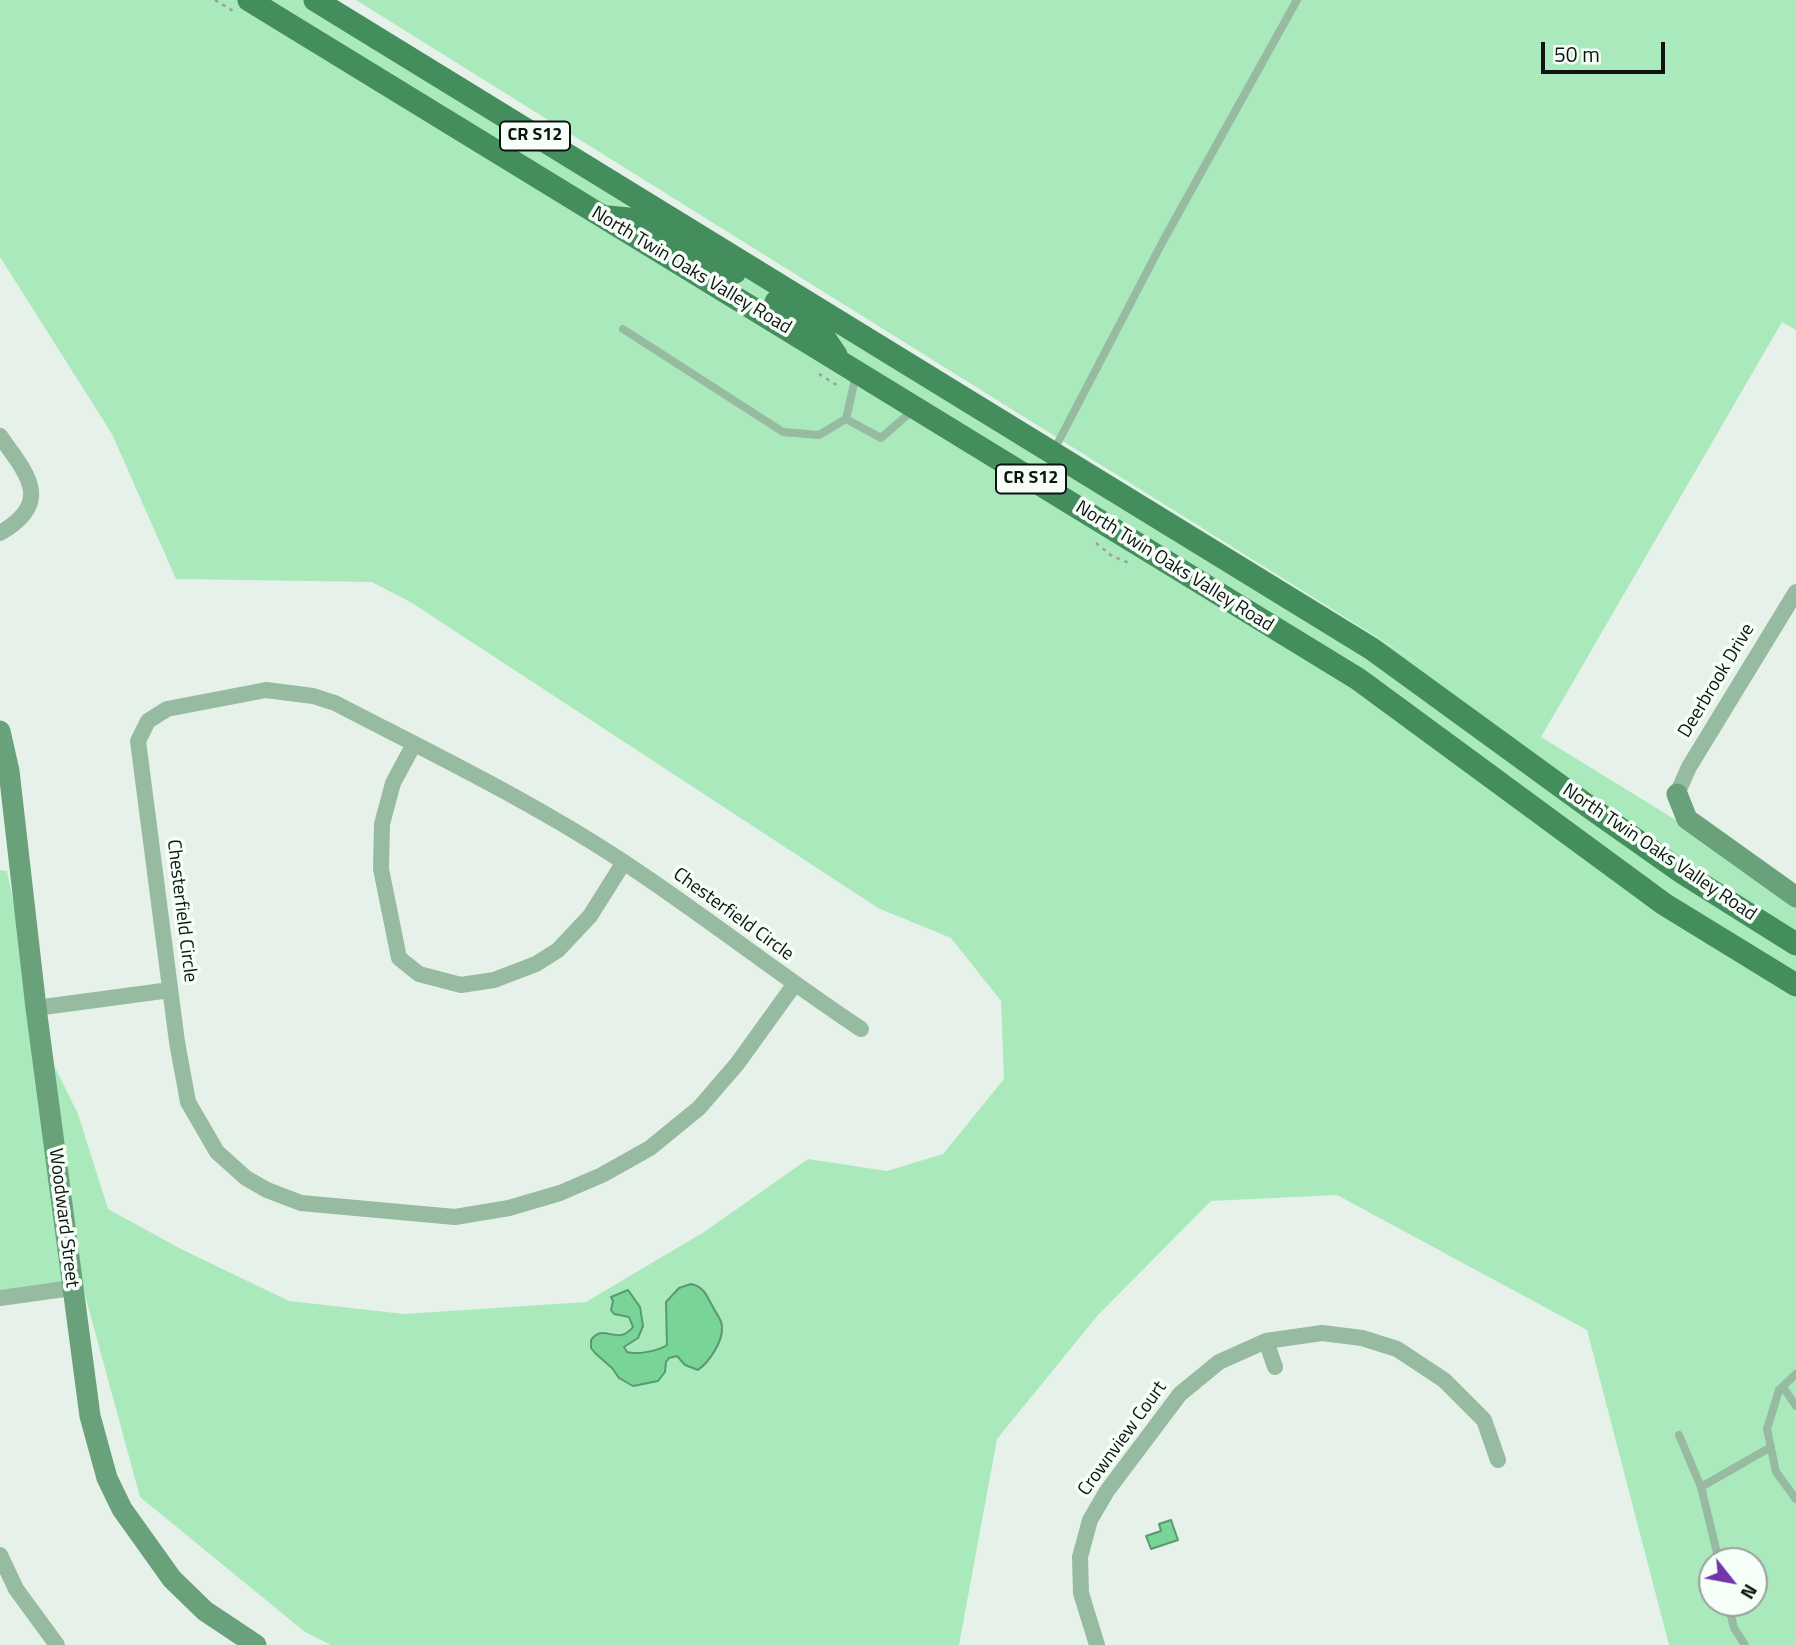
<!DOCTYPE html>
<html>
<head>
<meta charset="utf-8">
<style>
	body { margin:0 }
	#map { position:relative; width:1796px; height:1645px; overflow:hidden; background:#e6f2e9; font-family:"Titillium Web",sans-serif }
	canvas { display:block }
	.north { position:absolute; left:1698px; top:1547px; width:70px; height:70px; box-sizing:border-box; background:#f5fef7; border:2px solid #99a09b; border-radius:50%; rotate:121deg; font-size:19px; font-weight:700; line-height:28px; text-align:center; color:#0f1310 }
	.north::after { content:''; display:block; margin:auto; width:24px; height:32px; background:#7236ac; clip-path:polygon(50% 0,100% 100%,50% 72%,0 100%) }
	.scale { position:absolute; left:1541px; top:42px; width:124px; height:32px; box-sizing:border-box; border:4px solid #0f1310; border-top:0; padding-left:9px; font-size:21px; line-height:24px; white-space:nowrap; color:#0f1310; -webkit-text-stroke:5px #f5fef7; paint-order:stroke }
</style>
</head>
<body>
<div id="map">
<canvas width="1796" height="1645"></canvas>
<div class="north">N</div>
<div class="scale">50 m</div>
</div>
<script>
const ctx = document.querySelector('canvas').getContext('2d');
ctx.lineJoin = 'round';
function fill(path, color) {
  ctx.fillStyle = color;
  ctx.fill(path, 'evenodd');
}
function strokePath(path, color, width, dash) {
  ctx.strokeStyle = color;
  ctx.lineWidth = width;
  ctx.lineCap = dash ? 'butt' : 'round';
  ctx.setLineDash(dash || []);
  ctx.stroke(path);
}
function write(font, color, halo, rows, align = 'center') {
  ctx.font = font + ' "Titillium Web",sans-serif';
  ctx.lineWidth = 7;
  ctx.setLineDash([]);
  ctx.textBaseline = 'middle';
  ctx.strokeStyle = halo;
  ctx.fillStyle = color;
  for (const [text, x, y, turn = 0] of rows) {
    ctx.save();
    ctx.translate(x, y);
    ctx.rotate((+turn || 0) * Math.PI / 180);
    ctx.textAlign = isNaN(turn) ? turn : align;
    if (halo) ctx.strokeText(text, 0, 0);
    ctx.fillText(text, 0, 0);
    ctx.restore();
  }
}
const green = new Path2D(`
	M0,0H327L558,136L1444,679L356,0H1796V330L1782,322L1541,737L1788,889L1796,897V1645H1669L1587,1330L1337,1195L1211,1201L1098,1315L997,1439L959,1645H331L305,1632L140,1497L65,1222L73,1288L0,1298V870L7,871L40,1037L78,1114L108,1209L179,1248L289,1301L404,1314L586,1302L704,1232L808,1159L887,1171L943,1154L1004,1079L1001,1001L951,938L878,908L412,603L372,582L176,579L112,434L0,257ZM1712,1561H1754V1603H1712Z`);
const water = new Path2D(`
	M691,1284C705,1287 707,1297 713,1307C716,1314 722,1319 722,1327C723,1342 709,1362 698,1370L685,1365L677,1356L669,1358L666,1362L665,1372L658,1381L633,1386L619,1378L612,1368L595,1353L591,1348V1340C604,1322 617,1347 633,1327L629,1317L614,1314L611,1310L613,1301L611,1297L628,1290L640,1307L643,1326L638,1338L624,1347L627,1352C636,1355 659,1351 667,1345L666,1302L679,1288Z
	M1171,1520L1178,1540L1151,1549L1146,1536L1161,1531L1159,1524Z`);
const path = new Path2D(`
	M215,0L233,11
	M819,374L840,387
	M1096,543L1112,556L1129,563`);
const lane = new Path2D(`
	M623,329L783,432L819,435L846,419
	M856,375L846,419L881,438L913,410
	M1054,450L1163,241L1297,0
	M1796,1374L1779,1390L1767,1429L1776,1472L1796,1499
	M1783,1387L1796,1406
	M1679,1435L1701,1487L1771,1447
	M1701,1487L1719,1561
	M1728,1603L1734,1628L1745,1645`);
const street = new Path2D(`
	M0,436C27,474 54,502 0,533
	M414,744L393,783L382,824L381,869L399,958L419,974L461,985L494,980L536,964L558,950L590,916L624,862
	M1677,794L1689,767L1796,592
	M794,985L737,1064L699,1108L650,1148L602,1175L560,1193L509,1208L455,1217L301,1203L267,1190L246,1178L217,1152L188,1102L177,1042L138,741L148,721L167,709L266,690L313,696L335,703C433,754 533,802 625,863C705,916 781,976 861,1029
	M36,1008L170,990
	M0,1298L72,1288
	M1266,1341L1275,1367
	M0,1555L16,1589L57,1645
	M1097,1645L1081,1593L1080,1557L1090,1520L1107,1491L1180,1394L1219,1362L1266,1341L1322,1333L1362,1338L1397,1349L1444,1380L1484,1420L1498,1460`);
const secondary = new Path2D(`
	M0,731L9,771L36,1008L90,1416L107,1478L122,1509L172,1579L205,1611L256,1645
	M1677,794L1687,819L1796,897`);
const primary = new Path2D(`
	M249,0L1358,679L1664,904L1796,985
	M315,0L1372,649L1592,809L1683,873L1796,944
	M608,217L639,220L725,272H735
	M776,302L819,330L836,355`);
const shields = [
	[535,136,70],
	[1031,479,70]
];
const shieldNames = [
	["CR S12",535,136],
	["CR S12",1031,479]
];
const streetNames = [
	["North Twin Oaks Valley Road",691,271,31],
	["North Twin Oaks Valley Road",1174,567,32],
	["Deerbrook Drive",1717,681,-59],
	["North Twin Oaks Valley Road",1659,853,34],
	["Chesterfield Circle",181,911,83],
	["Chesterfield Circle",733,915,36],
	["Woodward Street",63,1218,83],
	["Crownview Court",1123,1439,-54]
];
fill(green, '#aae9bc');
fill(water, '#79d497');
strokePath(water, '#599a6e', 2);
strokePath(path, '#98a19a', 2.5, [3.5, 5]);
strokePath(lane, '#96bba0', 8);
strokePath(street, '#96bba0', 16);
strokePath(secondary, '#68a17a', 21);
strokePath(primary, '#448e5e', 23);
for (const [x, y, w] of shields) {
  const box = new Path2D();
  box.roundRect(x - w / 2, y - 14.5, w, 29, 5);
  ctx.fillStyle = '#f5fef7';
  ctx.fill(box);
  strokePath(box, '#0f1310', 2);
}
write('bold 18px', '#0f1310', null, shieldNames);
write('19px', '#0f1310', '#f5fef7', streetNames);
</script>
</body>
</html>
